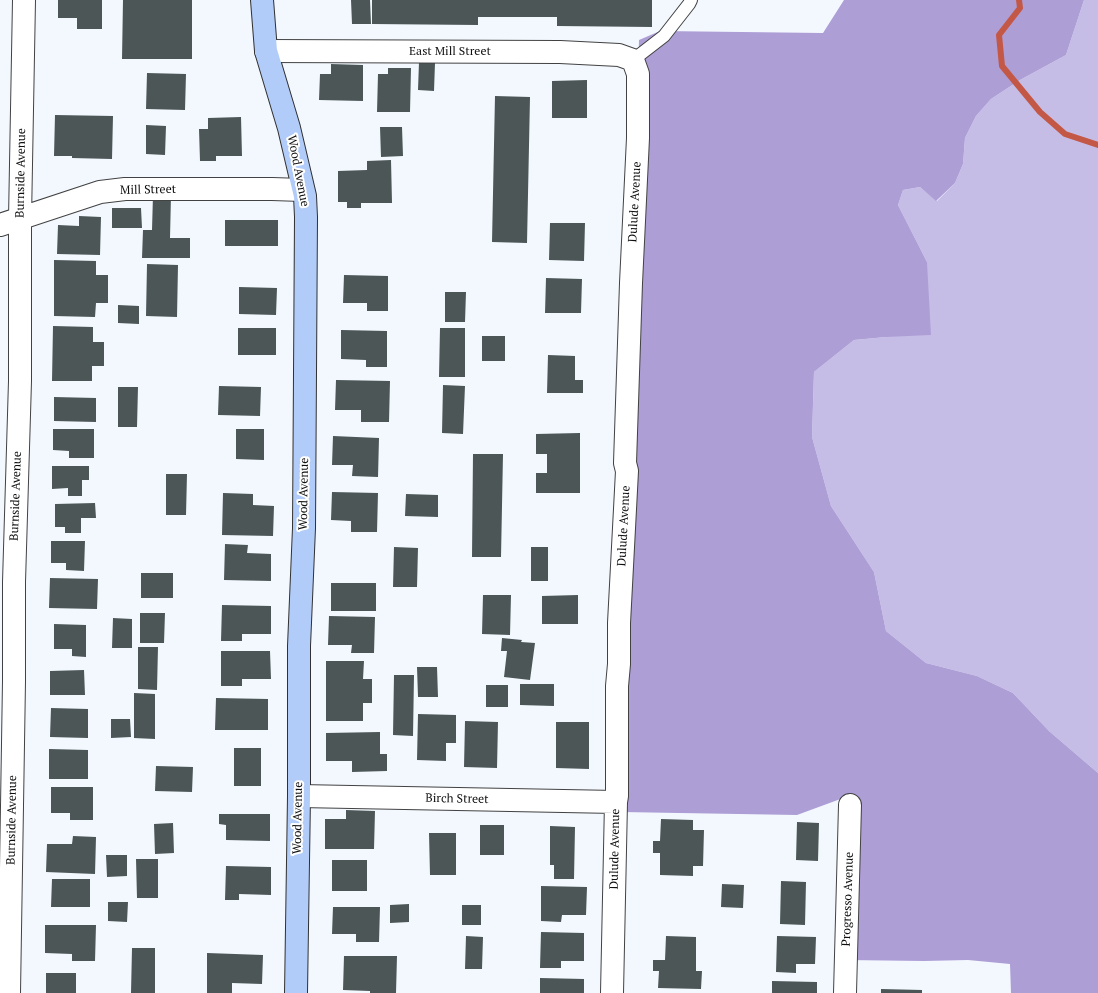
<!DOCTYPE html>
<html>
<head>
<meta charset="utf-8">
<style>
	body { margin:0 }
	canvas { display:block; background:#f2f8fe }
</style>
</head>
<body>
<canvas width="1098" height="993"></canvas>
<script>
const ctx = document.querySelector('canvas').getContext('2d');
ctx.lineJoin = 'round';
function fill(path, color) {
  ctx.fillStyle = color;
  ctx.fill(path, 'evenodd');
}
function strokePath(path, color, width, dash) {
  ctx.strokeStyle = color;
  ctx.lineWidth = width;
  ctx.lineCap = dash ? 'butt' : 'round';
  ctx.setLineDash(dash || []);
  ctx.stroke(path);
}
function write(font, color, halo, rows, align = 'center') {
  ctx.font = font + ' "PT Serif",serif';
  ctx.lineWidth = 4;
  ctx.setLineDash([]);
  ctx.textBaseline = 'middle';
  ctx.strokeStyle = halo;
  ctx.fillStyle = color;
  for (const [text, x, y, turn = 0] of rows) {
    ctx.save();
    ctx.translate(x, y);
    ctx.rotate((+turn || 0) * Math.PI / 180);
    ctx.textAlign = isNaN(turn) ? turn : align;
    if (halo) ctx.strokeText(text, 0, 0);
    ctx.fillText(text, 0, 0);
    ctx.restore();
  }
}
const green = new Path2D(`
	M1084,0H1098V773L1049,731L1013,693L977,676L926,663L886,631L874,572L831,506L812,437L814,372L854,340L886,337L927,262L898,205L903,190L920,187L937,201L955,183L963,164L965,138L976,116L991,99L1020,80L1066,55Z`);
const forest = new Path2D(`
	M844,0H1084L1066,55L1020,80L991,99L976,116L965,138L963,164L955,183L936,201L920,187L903,190L898,205L927,262L931,335L886,337L854,340L814,372L812,437L831,506L874,572L886,631L926,663L977,676L1013,693L1049,731L1098,773V993H1011L1010,964L968,960L924,961L846,960L849,848L854,794L797,815L621,812L639,40L660,31L823,33Z`);
const stream = new Path2D(`
	M1019,0L1020,8L999,35L1002,66L1040,112L1065,134L1098,145`);
const building = new Path2D(`
	M58,0H102V29H77V18H58Z
	M123,0H192V59H122Z
	M351,0H370L371,24H352Z
	M372,0H652V27L557,26V17H478V25L372,24Z
	M419,62L435,63L434,91L418,90Z
	M331,64L363,65V101L319,100L320,74H331Z
	M388,68H411L410,112H377L378,74H388Z
	M147,73L186,74L185,110L146,109Z
	M587,80V118H552V81Z
	M495,96L530,97L527,243L492,242Z
	M55,115L113,116L112,159L72,158V156H54Z
	M241,117L242,156H216V161H200L199,129H208V118Z
	M146,125L166,126L165,155L146,154Z
	M380,127H402L403,156L381,157Z
	M391,160L392,203H361V208H347V202H338V171L367,170V161Z
	M153,195H171L170,238H190V258H142L143,230H152Z
	M112,208H141L142,228H112Z
	M79,216L101,217L100,255L57,254L58,225L79,226Z
	M225,220H278V246H225Z
	M550,223H585L584,261L549,260Z
	M54,260L96,261V275H108V303H96L95,317L54,316Z
	M147,264L178,265L177,317L146,316Z
	M344,275L388,276V311H367V303H343Z
	M546,278L582,279L581,313H545Z
	M239,287L277,288L276,315L239,314Z
	M445,292H466L465,322H445Z
	M118,305L139,306V324L118,323Z
	M53,326L93,327V342H104V366H92V381H52Z
	M238,328H276V355H238Z
	M440,328H465V377H439Z
	M341,330L387,331V367H366V360L341,359Z
	M482,336H505V361H482Z
	M548,355L575,356V380H583V393H547Z
	M336,380L390,381L389,422H361V410H335Z
	M443,385L465,386L463,434L442,433Z
	M219,386L261,387L260,416L218,415Z
	M118,387H138L137,427H118Z
	M54,397L96,398V422L54,421Z
	M53,429H94V458H69V451L53,450Z
	M236,429H264V460L236,459Z
	M580,433V493H536V473H547V454H536V434Z
	M333,436L379,438L378,477L352,476L353,465H332Z
	M473,454H503L501,557H472Z
	M52,466H89V480H82V496H68V488L52,489Z
	M166,474H187L186,515H166Z
	M332,492L378,493L377,532H351V521L331,520Z
	M223,493L253,494V505L274,506L273,536L222,535Z
	M406,494L438,495V517L405,516Z
	M95,503L96,518H81V533H65V527H55V504Z
	M51,541H85L84,571L66,570V563H51Z
	M225,544L248,545L247,553L271,554V581L224,580Z
	M394,547L418,548L417,587H393Z
	M531,547H548V581H531Z
	M141,573H173V598H141Z
	M50,578L98,579L97,609L49,608Z
	M331,583H376V611H331Z
	M483,595H511L510,635L482,634Z
	M578,595V624H542V596Z
	M222,605L271,606V634H242V641H221Z
	M140,613H165L164,643H140Z
	M329,616L375,617L374,653H351L352,645H328Z
	M113,618L132,619V648H112Z
	M54,624L86,625V657L72,656V649H54Z
	M502,638L522,640L521,642L535,643L530,680L504,677L507,651H501Z
	M138,647H158L157,690L138,689Z
	M221,651H270L271,679H242V686H221Z
	M326,661H364L363,679H372V703H363V721H326Z
	M417,667H437L438,697H418Z
	M84,670L85,695H50V671Z
	M394,675H414L413,736L393,735Z
	M520,684H554V706L520,705Z
	M486,685H508V707H486Z
	M134,693L155,694V739L134,738Z
	M216,698L268,699V730H215Z
	M51,708L88,709V738L50,737Z
	M418,714L456,715V743H446V761L417,760Z
	M111,719H130L131,737L111,738Z
	M465,721L498,722L497,768L464,767Z
	M556,722H589V769L556,768Z
	M380,732V754H387V771L352,772V761H326V733Z
	M234,748H261V786H234Z
	M49,749L88,750V779H49Z
	M156,766L193,767L192,792L155,791Z
	M51,787H93V820H70V813H51Z
	M346,810L375,811L374,849H325V819H346Z
	M219,814H270V841L226,840V825L219,824Z
	M661,819L693,820V830H704L703,866H693V876L660,875V853H653V841H660Z
	M797,822L819,823L818,861L796,860Z
	M173,823L174,853L155,854L154,824Z
	M480,825H504V855H480Z
	M550,826L575,827L574,879H554V865H550Z
	M429,833H456V875H430Z
	M73,836L96,837L95,874L46,872L47,844H72Z
	M106,855H127V876L107,877Z
	M136,859H158V898H137Z
	M332,860H367V891H332Z
	M226,866L271,867V895L239,894V900H225Z
	M52,879H90V907H51Z
	M781,881L806,882L805,925L780,924Z
	M722,884L744,885L743,908L721,907Z
	M541,886L587,887L586,915H562L561,922L541,921Z
	M108,902H128L127,922L108,921Z
	M409,904V922L390,923V905Z
	M462,905H481V925H462Z
	M333,907H380L379,942H356V934H332Z
	M45,925H96L95,961H72V954L45,953Z
	M541,932L584,933V961H561V968H540Z
	M466,936L483,937L482,969H465Z
	M666,936L696,937V971H702L701,989L658,988L659,971H653V960H665Z
	M777,936L816,937L815,964H796V973L776,972Z
	M132,948H155V993H131Z
	M207,953L263,955L262,984L232,983V993H207Z
	M344,956H397L396,993H370V991L343,990Z
	M46,973H76V993H46Z
	M540,978L584,979V993H540Z
	M772,981L817,982V993H772Z
	M881,989L922,990V993H881Z`);
const lane = new Path2D(`
	M633,60L664,36L689,4L691,0`);
const street = new Path2D(`
	M266,51L560,52L619,55L633,60L638,74V138L631,283L625,463L627,471L619,623V664L617,686V796L616,802L612,993
	M0,225L100,192L125,189H272L302,190
	M299,796L616,802
	M9,993L14,681V582L20,381V219L24,0
	M845,993L850,805`);
const secondary = new Path2D(`
	M262,0L266,51L289,128L305,196L306,217L304,528L299,646V796L296,993`);
const streetNames = [
	["East Mill Street",450,52],
	["Wood Avenue",298,171,79],
	["Burnside Avenue",21,173,-89],
	["Mill Street",148,190,-1],
	["Dulude Avenue",635,202,-87],
	["Wood Avenue",304,494,-89],
	["Burnside Avenue",16,496,-88],
	["Dulude Avenue",624,526,-87],
	["Birch Street",457,799,1],
	["Wood Avenue",298,818,-89],
	["Burnside Avenue",12,820,-89],
	["Dulude Avenue",615,849,-89],
	["Progresso Avenue",848,899,-88]
];
fill(green, '#c6bde7');
fill(forest, '#ae9ed6');
strokePath(stream, '#c45846', 6);
fill(building, '#4c5657');
strokePath(lane, '#424242', 14);
strokePath(street, '#424242', 24);
strokePath(secondary, '#313131', 24);
strokePath(lane, '#fff', 12);
strokePath(street, '#fff', 22);
strokePath(secondary, '#b2ccf9', 22);
write('12px', '#0f0f0f', '#fff', streetNames);
</script>
</body>
</html>
